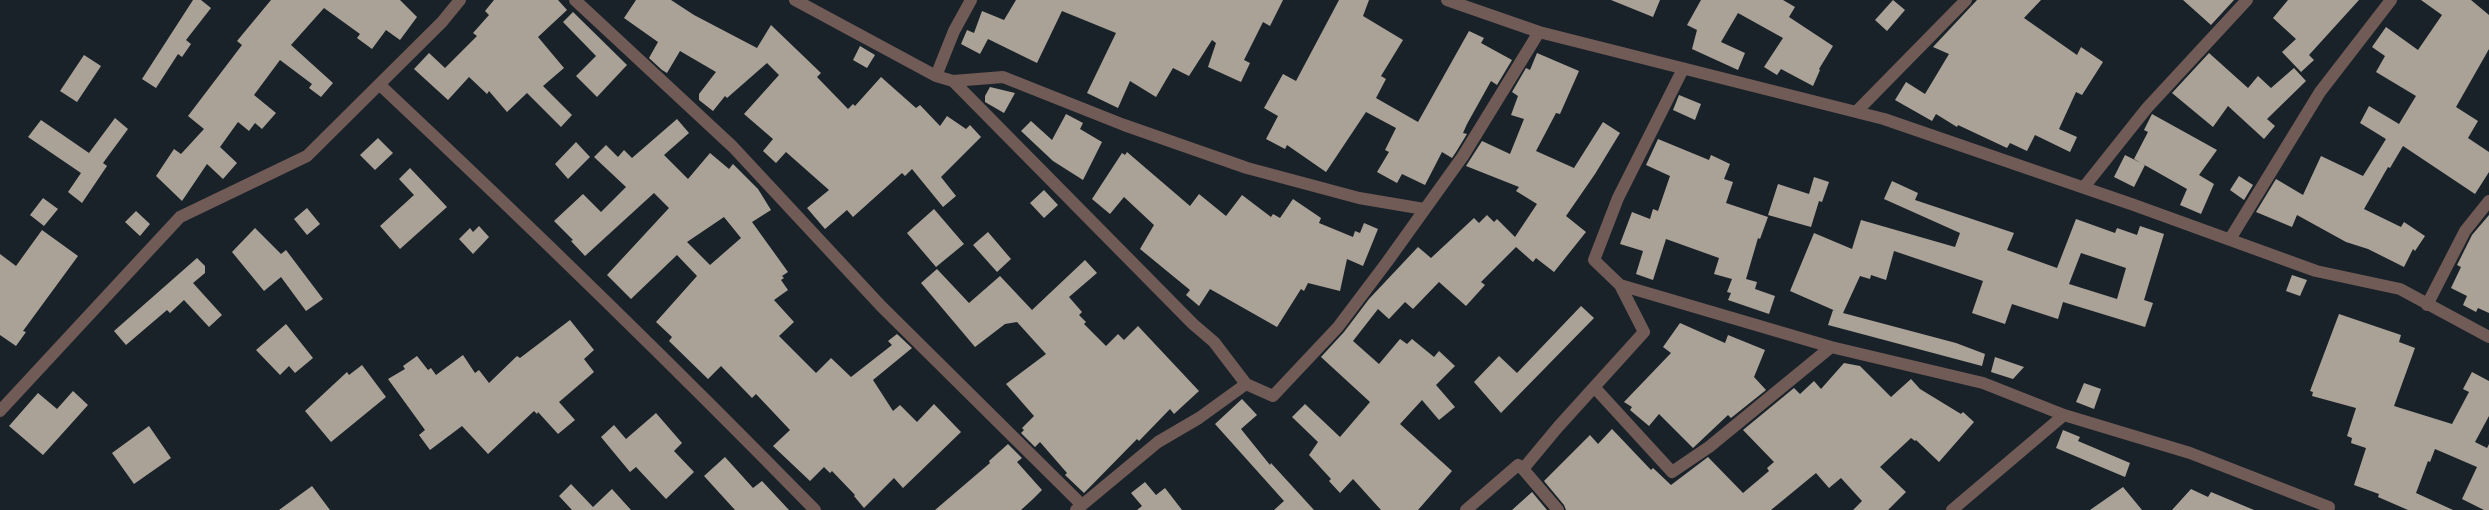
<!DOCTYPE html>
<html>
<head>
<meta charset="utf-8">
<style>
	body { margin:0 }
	canvas { display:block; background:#1a2229 }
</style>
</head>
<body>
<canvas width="2489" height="510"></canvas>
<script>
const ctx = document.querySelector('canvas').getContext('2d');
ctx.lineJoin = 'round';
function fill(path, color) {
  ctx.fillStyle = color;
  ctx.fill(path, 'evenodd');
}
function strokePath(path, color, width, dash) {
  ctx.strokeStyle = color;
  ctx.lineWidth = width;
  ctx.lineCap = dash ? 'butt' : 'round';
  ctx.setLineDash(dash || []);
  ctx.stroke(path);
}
const building = new Path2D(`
	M193,0H201L211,8L186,40L191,44L182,57L178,54L156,88L142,79Z
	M271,0H400L417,17L400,40L386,30L372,49L357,38L360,34L324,8L291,45L333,83L321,97L309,88L312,84L280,60L254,95L276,113L262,129L255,123L249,131L238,122L220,147L237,163L223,179L207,164L182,201L156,176L174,149L181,154L204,129L188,116L242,45L237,41Z
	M494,0H558L567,10L538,37L564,68L543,86L572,115L561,127L527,93L507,112L489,91L487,94L469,77L448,100L414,69L429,53L445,68L477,36L473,33L489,15L485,11Z
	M636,0H671L694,15L757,48L771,25L821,73L817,77L848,109L853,104L855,106L881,77L916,108L920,105L940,126L947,116L966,129L970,125L981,137L941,177L956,196L943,207L912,169L905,176L902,173L853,217L847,210L825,229L807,208L829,190L786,152L776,163L763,151L773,139L744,114L779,75L767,63L727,98L725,96L713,111L699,100V94L716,72L680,51L667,73L662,70L649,58L658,42L624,18Z
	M1016,0H1283L1270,26L1263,22L1244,60L1250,63L1241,82L1208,67L1216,43L1212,40L1189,76L1173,68L1156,97L1130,81L1118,108L1087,93L1116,33L1062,11L1037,63L988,39L980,54L961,44L967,30L974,33L982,11L1004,20Z
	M1339,0H1369L1363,16L1403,40L1381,76L1386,79L1376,98L1418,122L1469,31L1484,38L1481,43L1512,60L1497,85L1491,81L1467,124L1463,133L1467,134L1456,152L1452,158L1442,152L1425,185L1402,174L1397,183L1377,172L1389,152L1385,150L1396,128L1366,112L1326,172L1287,145L1285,149L1266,139L1278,116L1264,108L1283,74L1296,81Z
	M1611,0H1660L1653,17Z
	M1701,0H1783L1795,7L1789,17L1833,46L1819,69L1820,70L1813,86L1781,69L1777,75L1764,67L1783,38L1738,13L1721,42L1745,53L1738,70L1692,49L1697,30L1687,25Z
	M1893,0L1905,10L1887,31L1875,20Z
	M1977,0H2041L2024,18L2077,55L2081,47L2103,62L2082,95L2076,92L2059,129L2077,137L2070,152L2035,135L2027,151L2010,143L2007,148L1958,125L1957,127L1936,114L1932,121L1895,100L1906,82L1925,94L1949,54L1933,47Z
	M2183,0H2234L2211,25Z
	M2288,0H2359L2309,55L2314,60L2301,72L2282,52L2296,39L2273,18Z
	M2421,0H2471L2489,15V49L2456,107L2478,121L2468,138L2489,152V172L2475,194L2403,146L2390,168L2388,167L2364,209L2401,227L2404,222L2425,236L2415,251L2413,249L2404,267L2368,249L2346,242L2297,215L2292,227L2256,212L2276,179L2303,195L2321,156L2363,176L2386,139L2360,123L2369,106L2399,124L2416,96L2376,72L2385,56L2372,47L2386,27L2418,50L2442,15Z
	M573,12L627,65L597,97L576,76L596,56L563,22Z
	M860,46L875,55L867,68L853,60Z
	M1537,53L1579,71L1560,114L1556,113L1536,151L1574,168L1603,122L1620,133L1595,174L1566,216L1586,232L1554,272L1536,258L1533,262L1516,247L1481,282L1485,285L1466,306L1439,282L1413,309L1405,302L1389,319L1378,309L1353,341L1379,364L1400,339L1407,344L1412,339L1434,357L1439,351L1455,366L1436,385L1455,407L1439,420L1422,400L1400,424L1452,471L1418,510H1381L1353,479L1340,493L1329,481L1331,479L1309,455L1318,442L1292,417L1305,404L1340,437L1370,402L1321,357L1344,332L1369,299L1418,247L1431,258L1474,218L1479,223L1487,215L1494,222L1497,219L1515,237L1537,204L1516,191L1519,187L1466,166L1482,141L1510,154L1524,119L1511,115L1518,96L1512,92L1526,68L1530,70Z
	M2209,53L2248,88L2258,76L2271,88L2294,68L2306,81L2267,119L2275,126L2264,139L2228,106L2213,127L2172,93Z
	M84,55L101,66L77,102L60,91Z
	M990,87L1015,93L1004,113L985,102V96Z
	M1679,95L1701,104L1695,120L1673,110Z
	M1066,114L1083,123L1080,129L1102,142L1083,180L1053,161L1021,131L1031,121L1052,140Z
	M2152,114L2217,150L2199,175L2214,184L2201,214L2180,205L2187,189L2134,159L2148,132L2144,130Z
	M115,118L128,129L103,163L107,166L82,203L68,192L81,173L28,137L41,120L89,153Z
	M677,119L689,133L664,155L688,179L710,153L729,169L733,164L758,189L771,210L752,222L788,272L782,276L784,278L781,280L788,290L774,300L794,322L779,336L816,373L831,358L851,377L892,345L888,341L897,334L912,348L873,380L893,411L900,405L917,422L934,404L961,432L903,488L894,478L864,508L854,496L855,495L832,471L830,473L824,467L810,481L773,446L790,430L756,394L752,398L721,366L708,379L669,341L672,337L656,322L697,276L677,255L631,299L607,275L669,208L654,193L585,256L571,241L573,240L554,221L583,194L601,212L626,187L594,157L606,145L618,157L624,150L632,158ZM724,217L741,238L710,265L687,242Z
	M378,138L393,153L375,170L360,155Z
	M1658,139L1709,160L1711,155L1730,164L1724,179L1733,182L1726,203L1768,217L1760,239L1758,238L1746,279L1757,282L1755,289L1775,296L1769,314L1728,300L1731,293L1727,292L1732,279L1714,274L1719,258L1666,239L1653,280L1636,274L1643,251L1620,244L1632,212L1650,219L1653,209L1658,211L1670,176L1646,165Z
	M576,142L590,157L568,179L555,164Z
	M1127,152L1190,206L1199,194L1226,216L1242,195L1271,217L1273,214L1280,218L1293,199L1321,218L1319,223L1353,237L1355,231L1360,233L1364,223L1378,229L1363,266L1347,259L1340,291L1308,283L1304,291L1301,289L1277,327L1210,289L1199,306L1186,295L1190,290L1140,249L1154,225L1124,197L1110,214L1092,199L1122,153L1125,155Z
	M2125,155L2145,165L2134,187L2114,177Z
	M410,168L447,207L400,249L380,226L414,195L399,179Z
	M2239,176L2253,185L2244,200L2230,190Z
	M1814,177L1829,182L1822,202L1819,201L1811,227L1768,215L1778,184L1809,194Z
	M1892,181L1918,193L1915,200L2014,233L2007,250L2057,268L2076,219L2115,233L2117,228L2137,235L2140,226L2164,234L2144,300L2153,303L2145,327L2063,302L2058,319L2012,304L2005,324L1972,313L1983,281L1894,251L1886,280L1871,275L1870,279L1860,276L1843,313L1956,343L1985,354L1982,366L1828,325L1833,310L1838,312L1790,291L1814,233L1852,249L1861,220L1955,247L1960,233L1884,199ZM2081,253L2126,268L2117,299L2069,284Z
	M1044,190L1058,205L1044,218L1030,203Z
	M43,198L58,209L44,226L30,215Z
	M307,208L320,224L307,235L294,219Z
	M934,209L964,244L936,267L907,233Z
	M136,211L150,224L140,236L125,222Z
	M2489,215V313L2478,308L2476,312L2463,305L2467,296L2451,288L2461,267L2457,265L2472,235Z
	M479,226L489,237L473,254L459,239L470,228L473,232Z
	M255,228L281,254L286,250L323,299L306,311L281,277L264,291L232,252Z
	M42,230L78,256L23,331L26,332L16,346L0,335V254L16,266Z
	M988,232L1011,259L997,272L973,245Z
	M197,258L205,266V273L193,283L222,315L209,327L184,300L170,313L167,310L126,345L114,331Z
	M1085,260L1097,273L1069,297L1082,312L1079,315L1086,322L1084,324L1106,346L1118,334L1124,340L1138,326L1199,391L1174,414L1170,409L1139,441L1137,439L1084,493L1065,475L1067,473L1040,442L1035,447L1021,433L1024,430L1022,428L1034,416L1006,384L1046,354L1017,322L1005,324L975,347L921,283L937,269L969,303L1000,276L1032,310Z
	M2292,275L2307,280L2300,296L2286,291Z
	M1581,306L1594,318L1501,413L1474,382L1499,356L1517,373Z
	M2339,314L2401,335L2399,342L2415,348L2394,406L2452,424L2469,392L2463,389L2472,372L2489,381V416L2475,442L2487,448L2489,444V510H2484L2462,499L2477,467L2435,449L2430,462L2428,461L2416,493L2453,510H2408L2378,497L2379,494L2354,485L2366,448L2351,443L2352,438L2347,436L2356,408L2312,396L2313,392L2310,391Z
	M570,320L594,350L584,359L594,372L559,402L575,420L558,434L538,412L537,414L534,411L488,454L462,426L430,450L419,435L425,430L388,379L405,369L403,366L417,356L428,370L431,368L436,375L463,355L475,373L479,370L489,383L517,356L520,358Z
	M1680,323L1725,343L1728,335L1765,350L1754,377L1766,390L1731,418L1728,415L1693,448L1659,414L1649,426L1630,410L1632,407L1624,402L1671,353L1663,347Z
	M286,324L313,358L295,373L289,366L280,375L256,350Z
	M1995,357L2024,367L2013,379L1991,372Z
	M1844,363L1860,366L1891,397L1911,379L1920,389L1961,414L1963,412L1974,422L1939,462L1916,440L1915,441L1911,438L1880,467L1906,492L1888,510H1853L1862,501L1841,478L1829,488L1816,473L1771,510H1566L1564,505L1544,481L1590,435L1598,444L1612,429L1651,470L1653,468L1671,485L1708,457L1743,493L1769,471L1767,468L1774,462L1743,430L1794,388L1800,394L1814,381L1821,389Z
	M362,365L386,397L331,442L305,411L347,372L349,375Z
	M2084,383L2101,389L2094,409L2076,402Z
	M73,391L88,405L43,455L9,426L38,393L57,409Z
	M1242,399L1257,415L1241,429L1270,465L1271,463L1314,510H1274L1284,501L1215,424Z
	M656,413L682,443L674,451L694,472L666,499L636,467L630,472L601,437L614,425L626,439Z
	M149,426L171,458L134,484L112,453Z
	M2063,430L2080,437L2078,441L2130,463L2125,477L2056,448Z
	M1008,444L1022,458L1017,462L1042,490L1033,499L1021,510H935L990,463L989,461Z
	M725,457L753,488L762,481L789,510H735L704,476Z
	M1145,482L1156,495L1165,488L1182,510H1137L1142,506L1131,493Z
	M571,484L593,507L612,489L631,510H572L559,496Z
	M312,486L330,510H279Z
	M2123,487L2142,510H2090Z
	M2191,489L2208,497L2211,492L2254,510H2172Z
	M1532,492L1547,510H1512Z`);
const minor = new Path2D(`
	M575,0L733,147L881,306L1082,505
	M795,0L936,76L953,81L1003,77L1124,125L1247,168L1359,198L1424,209
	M1447,0L1539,32L1884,119L2134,205L2316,271L2400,289L2489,337
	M936,76L954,31L971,0
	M953,81L1193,324L1214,342L1246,384
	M380,85C528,224 673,365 815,510
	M1856,112L1966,0
	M2084,187L2147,108L2247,0
	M2230,239L2320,92L2391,0
	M1620,285L1831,347L1983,383L2064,415L2190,453L2329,507
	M2427,305L2465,231L2489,201
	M1595,388L1672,472L1709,447L1831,347
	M0,411L180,217L307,156L442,22L460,0
	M1523,469L1558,510
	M1076,510L1158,442L1199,418L1246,384L1273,396L1338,327L1387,262L1463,156L1539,32
	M1466,510L1518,465L1523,469L1558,427L1644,332L1620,285L1594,260L1618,198L1683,69
	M1952,510L2064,415`);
fill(building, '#aaa297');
strokePath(minor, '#715b56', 12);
</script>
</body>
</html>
